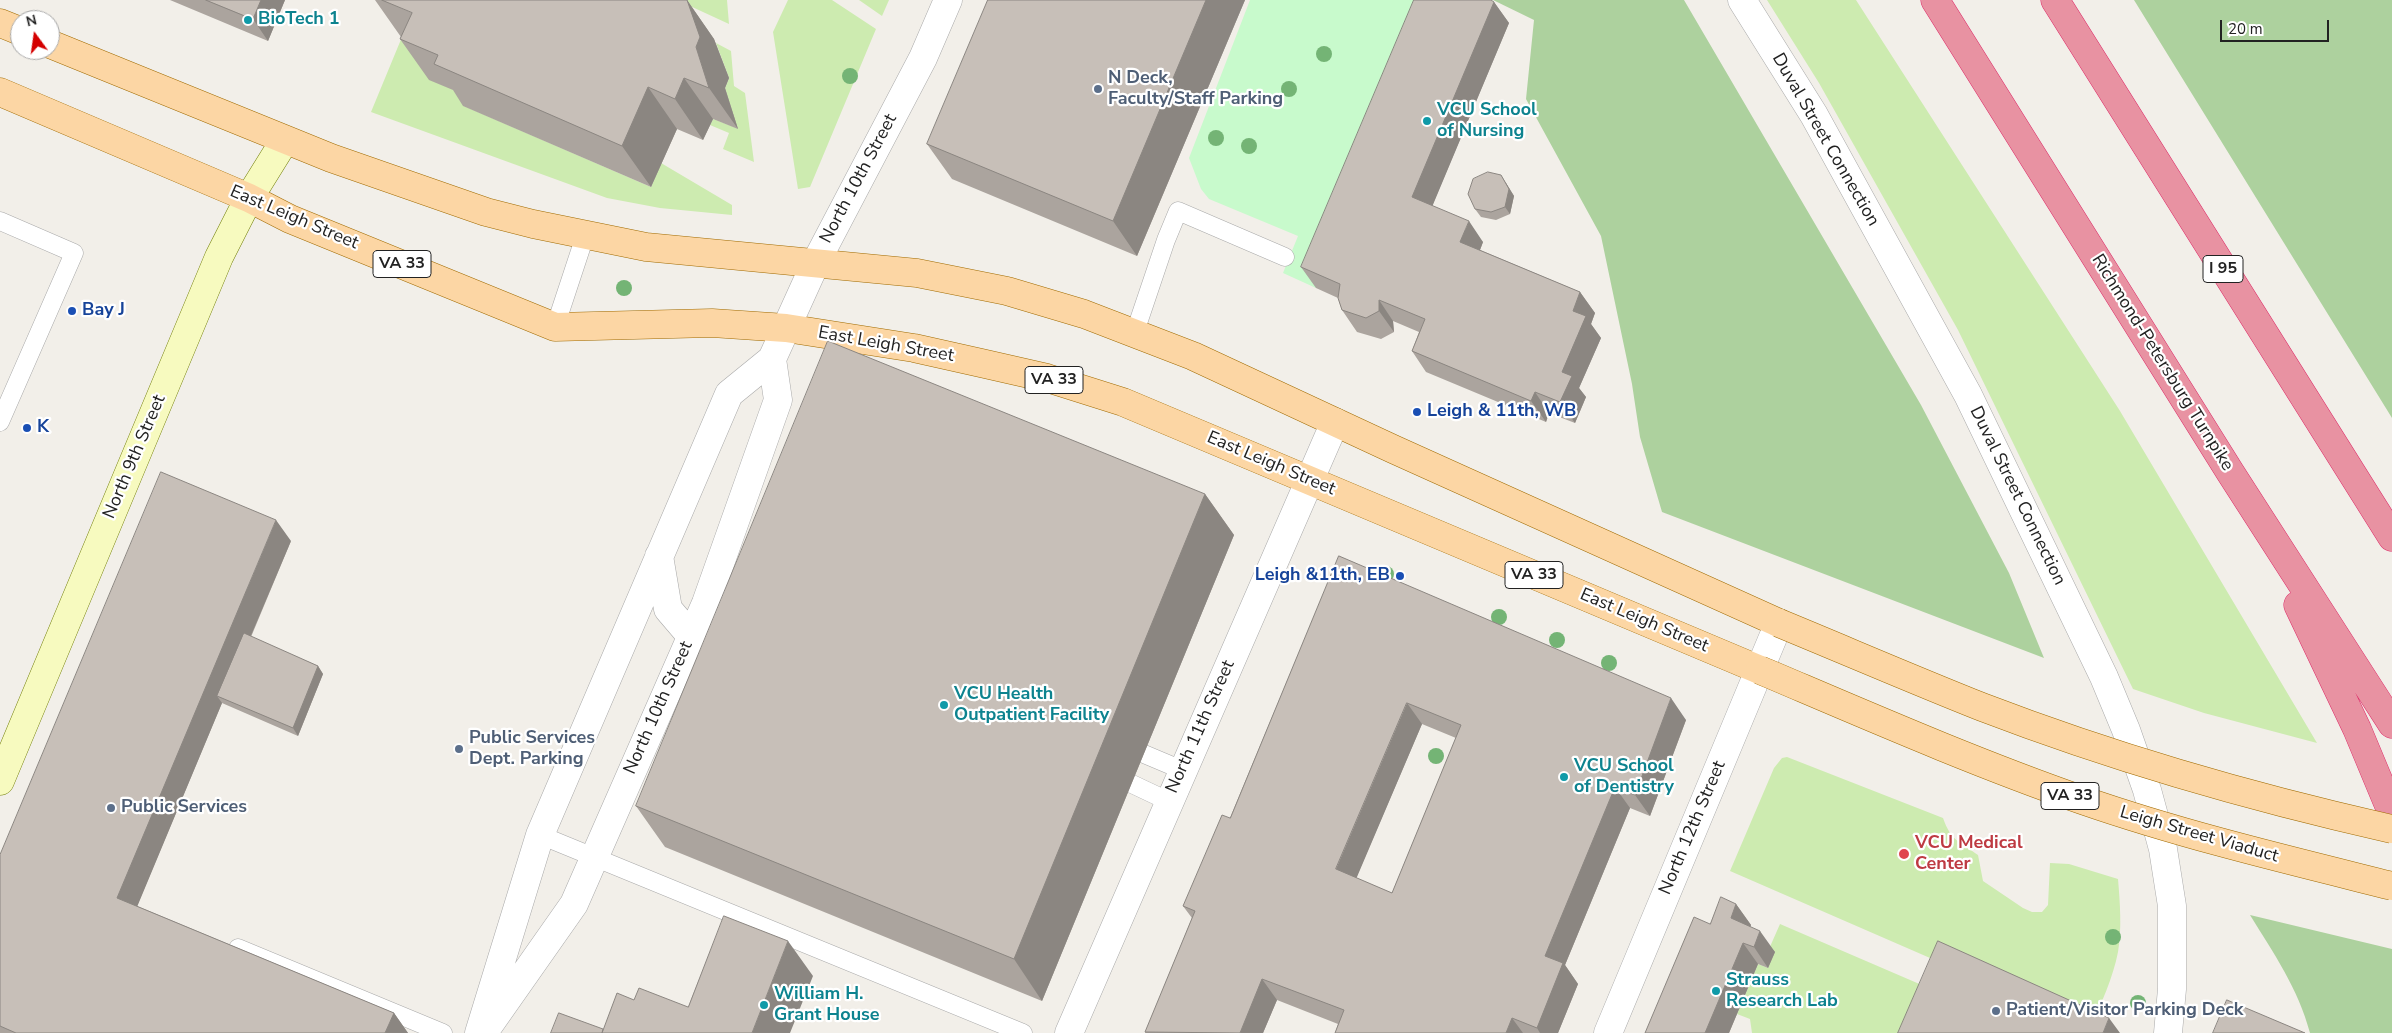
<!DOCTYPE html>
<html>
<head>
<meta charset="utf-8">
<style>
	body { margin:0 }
	#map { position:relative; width:2392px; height:1033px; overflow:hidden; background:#f2efe9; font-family:"Nunito Sans",sans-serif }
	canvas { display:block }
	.north { position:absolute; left:10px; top:10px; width:50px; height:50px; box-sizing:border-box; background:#fff; border:1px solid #a7a7a7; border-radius:50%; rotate:346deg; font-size:14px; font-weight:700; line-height:20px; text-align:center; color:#222 }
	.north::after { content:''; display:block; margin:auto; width:18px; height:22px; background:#d40000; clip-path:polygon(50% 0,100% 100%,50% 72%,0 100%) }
	.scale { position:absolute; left:2220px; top:20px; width:109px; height:22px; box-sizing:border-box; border:2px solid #222; border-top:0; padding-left:6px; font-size:15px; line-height:18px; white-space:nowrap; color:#222; -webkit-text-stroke:4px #fff; paint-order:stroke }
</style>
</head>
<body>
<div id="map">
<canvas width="2392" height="1033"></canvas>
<div class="north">N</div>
<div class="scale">20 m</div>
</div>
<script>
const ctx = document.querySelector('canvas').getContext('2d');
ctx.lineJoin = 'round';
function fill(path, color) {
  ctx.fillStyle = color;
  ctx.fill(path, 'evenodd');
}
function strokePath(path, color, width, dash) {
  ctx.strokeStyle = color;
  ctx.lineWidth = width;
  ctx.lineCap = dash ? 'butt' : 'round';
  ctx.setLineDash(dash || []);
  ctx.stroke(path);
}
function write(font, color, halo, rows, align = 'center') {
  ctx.font = font + ' "Nunito Sans",sans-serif';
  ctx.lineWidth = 4.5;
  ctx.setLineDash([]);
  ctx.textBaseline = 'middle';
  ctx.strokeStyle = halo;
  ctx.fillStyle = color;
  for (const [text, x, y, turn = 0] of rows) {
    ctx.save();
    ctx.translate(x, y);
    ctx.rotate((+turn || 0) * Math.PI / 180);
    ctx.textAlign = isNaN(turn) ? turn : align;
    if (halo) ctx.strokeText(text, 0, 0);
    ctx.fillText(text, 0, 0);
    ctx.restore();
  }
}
const grass = new Path2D(`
	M686,0H727L729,24L690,6Z
	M788,0H832L876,29L810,187L798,189L773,32Z
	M859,0H889L882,16Z
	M1767,0H1856L2120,411L2317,743L2204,713L2133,689L1958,330L1819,83Z
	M402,37L467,97L464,106L651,187L661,163L732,205V215L660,208L607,198L371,112Z
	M716,43L731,51L734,86L745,93L754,162L723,149L729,133L710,125L713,119L737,128L725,88L729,78Z
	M1787,757L1943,818C1951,841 1960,842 1978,855L1983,881L2023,908L2032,912H2042L2048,905L2050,863L2069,864L2118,879C2120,903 2122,929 2118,952C2113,978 2101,1003 2091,1028L1730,871L1774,768L1782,758Z
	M1780,924L1945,995L1928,1033H1752L1750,1019L1737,1014L1758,964L1768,968L1769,949Z`);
const forest = new Path2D(`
	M1493,0H1684L1921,405L2009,573L2044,658L1662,512L1640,437L1632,384L1601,236L1526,99L1534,20Z
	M2134,0H2392V418Z
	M2250,915L2392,949V1033H2310C2298,988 2274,954 2250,915Z`);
const park = new Path2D(`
	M1250,0H1438L1316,288L1283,273L1298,236L1209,199L1201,189L1189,158Z`);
const service = new Path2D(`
	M0,221L74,253L0,422
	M555,327L585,236
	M1135,332L1166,240L1178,211L1285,257
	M1144,754L1182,770
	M1132,784L1168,801
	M540,835L1023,1033
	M238,948L443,1033`);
const minor = new Path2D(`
	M1608,1033L1779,623`);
const tertiary = new Path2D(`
	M1742,0L1814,115L1968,395L2104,677L2126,730L2147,790L2163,849L2172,906V989L2168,1033
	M659,556L668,609L691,636
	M489,1025L574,904L706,603L778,400L772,359
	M479,1033L540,835L729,394L772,359L816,262L923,58L948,0
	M1069,1033L1335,422`);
const secondary = new Path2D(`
	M0,781L219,257L249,198L285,140`);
const primary = new Path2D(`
	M0,23L20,31
	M50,44L331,158L486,212L533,224L646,247L917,273L1007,291L1084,314L1193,356L1393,449L1779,623
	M0,92L249,198L290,219L555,327L712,323L786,328L914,348L981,363L1047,378L1123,402L1760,670`);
const motorway = new Path2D(`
	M1935,0L2230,472L2392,724
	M2055,0L2392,537
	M2298,605L2357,729L2392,813`);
const primaryBridge = new Path2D(`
	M1779,623C1847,651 1914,680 1982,707C2115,758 2254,798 2392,829
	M1760,670C1866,715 1973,762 2082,800C2183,835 2288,860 2392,886`);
const trees = [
	[1324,54],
	[850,76],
	[1289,89],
	[1216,138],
	[1249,146],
	[624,288],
	[1386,574],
	[1499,617],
	[1557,640],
	[1609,663],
	[1436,756],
	[2113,937],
	[2138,1003]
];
const wall = new Path2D(`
	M170,0H285L268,41Z
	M375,0H687L714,39L729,78L725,88L738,129L713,119L703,140L677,129L651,187L463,106L453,90L429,80L400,39L401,37Z
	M988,0H1245L1137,256L952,179L927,144Z
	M1494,2L1509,23L1432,206L1483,242L1480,250L1580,292L1595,313L1591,324L1601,338L1579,388L1586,397L1575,423L1549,413L1546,422L1426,372L1412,351L1419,332L1393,321L1394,332L1381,339L1357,332L1342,310L1338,298L1316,288L1301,267Z
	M1506,183L1514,196L1510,214L1496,220L1481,217L1475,209Z
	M1205,494L1234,535L1042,1001L665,847L636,806Z
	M291,541L251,637L318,666L323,674L298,736L222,703L137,906L394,1013L408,1033H0V855Z
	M1339,556L1686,720L1650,816L1630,808L1565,965L1578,984L1558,1033H1335L1338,1024L1277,1000L1263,1033H1145L1192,918L1183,906L1230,818ZM1422,724L1456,738L1392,893L1356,878Z
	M1736,904L1751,925L1750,927L1775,952L1768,968L1758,964L1729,1033H1645L1710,924Z`);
const shadedWall = new Path2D(`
	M261,0H285L268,41L253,19Z
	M687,0L714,39L729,78L725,88L738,129L709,88L696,47Z
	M1206,0H1245L1137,256L1113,221Z
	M1494,2L1509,23L1427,219L1412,197Z
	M684,78L713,119L703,140L675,99Z
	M648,87L677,129L651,187L622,146Z
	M1501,175L1514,196L1510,214L1505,207Z
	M1469,221L1483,242L1475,263L1460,242Z
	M1580,292L1595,313L1591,324L1601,338L1579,388L1586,397L1575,423L1560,402L1562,372L1573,311Z
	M1379,300L1393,321L1394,332L1379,311Z
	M1535,392L1549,413L1546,422L1531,401Z
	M1205,494L1234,535L1042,1001L1014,959Z
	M276,520L291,541L224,699L217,696L222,703L132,919L117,898Z
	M318,666L323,674L298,736L293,728Z
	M1671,698L1686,720L1650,816L1635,795Z
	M1407,703L1422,724L1351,891L1336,869Z
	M1615,787L1630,808L1565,965L1578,984L1558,1033H1540L1537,1028L1545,956Z
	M1736,904L1751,925L1745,940L1731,918Z
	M1760,931L1775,952L1768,968L1754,947Z
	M788,941L813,976L790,1033H752Z
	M1743,943L1758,964L1729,1033H1705Z
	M1262,979L1277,1000L1263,1033H1240Z
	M394,1013L408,1033H385Z
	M1512,1018L1523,1033H1506Z
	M2109,1018L2120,1033H2103Z`);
const building = new Path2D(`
	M206,0H261L253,19Z
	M382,0H687L700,37L696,47L709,88L684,78L675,99L648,87L622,146L434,64L438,55L400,39L412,13Z
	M988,0H1206L1113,221L927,144Z
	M1414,0H1491L1494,2L1412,197L1469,221L1460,242L1580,292L1573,311L1586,316L1562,372L1572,376L1560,402L1535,392L1531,401L1412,351L1425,319L1379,300V311L1366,318L1342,310L1338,298L1340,284L1301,267Z
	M1488,172L1501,175L1509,189L1505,207L1491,212L1475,209L1468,194L1473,179Z
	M828,341L1205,494L1014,959L636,806Z
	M161,472L276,520L117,898L394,1013L385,1033H16L0,1026V855Z
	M1339,556L1671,698L1635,795L1615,787L1545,956L1563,963L1537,1028L1512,1018L1506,1033H1335L1344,1010L1262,979L1240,1033L1145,1032L1195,911L1183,906L1222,815L1230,818ZM1407,703L1461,725L1392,893L1336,869Z
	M244,633L318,666L293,728L217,696Z
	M1721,897L1736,904L1731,918L1760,931L1754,947L1743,943L1705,1033H1645L1694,917L1710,924Z
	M724,916L788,941L752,1033H602L617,993L634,1000L639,988L688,1007Z
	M1938,941L2109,1018L2103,1033H1898Z
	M2227,1000L2305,1033H2213Z
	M559,1013L603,1029L602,1033H551Z`);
const markers = [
	[248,20,5,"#0f9aa8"],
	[1098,89,5,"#5c6f8a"],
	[1427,121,5,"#0f9aa8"],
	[72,311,5,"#1a4fb4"],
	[1417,412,5,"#1a4fb4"],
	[27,428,5,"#1a4fb4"],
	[1400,576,5,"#1a4fb4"],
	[944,705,5,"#0f9aa8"],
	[459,749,5,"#5c6f8a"],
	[1564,777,5,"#0f9aa8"],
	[111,808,5,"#5c6f8a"],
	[1904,854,6,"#e0444e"],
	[1716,991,5,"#0f9aa8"],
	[764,1005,5,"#0f9aa8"],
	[1996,1011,5,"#5c6f8a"]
];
const shields = [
	[402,264,58],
	[2223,269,40],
	[1054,380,58],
	[1534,575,58],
	[2070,796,58]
];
const shieldNames = [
	["VA 33",402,264],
	["I 95",2223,269],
	["VA 33",1054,380],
	["VA 33",1534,575],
	["VA 33",2070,796]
];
const cultureNames = [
	["BioTech 1",258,20],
	["VCU School",1437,111],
	["of Nursing",1437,132],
	["VCU Health",954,695],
	["Outpatient Facility",954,716],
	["VCU School",1574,767],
	["of Dentistry",1574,788],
	["Strauss",1726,981],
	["Research Lab",1726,1002],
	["William H.",774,995],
	["Grant House",774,1016]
];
const serviceNames = [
	["N Deck,",1108,79],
	["Faculty/Staff Parking",1108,100],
	["Public Services",469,739],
	["Dept. Parking",469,760],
	["Public Services",121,808],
	["Patient/Visitor Parking Deck",2006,1011]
];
const streetNames = [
	["Duval Street Connection",1825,140,60],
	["North 10th Street",859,179,-62],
	["East Leigh Street",294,218,23],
	["East Leigh Street",886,345,10],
	["Richmond-Petersburg Turnpike",2162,363,58],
	["North 9th Street",135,457,-67],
	["East Leigh Street",1271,464,23],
	["Duval Street Connection",2017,496,64],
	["East Leigh Street",1644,621,23],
	["North 10th Street",659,708,-66],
	["North 11th Street",1201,727,-66],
	["North 12th Street",1693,828,-67],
	["Leigh Street Viaduct",2199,835,16]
];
const transitNames = [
	["Bay J",82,311],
	["Leigh & 11th, WB",1427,412],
	["K",37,428],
	["Leigh &11th, EB",1390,576,"right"]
];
const healthNames = [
	["VCU Medical",1915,844],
	["Center",1915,865]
];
fill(grass, '#cdebb0');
fill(forest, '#add19e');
fill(park, '#c8facc');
strokePath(service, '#a9a9a9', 19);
strokePath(minor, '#a9a9a9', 29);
strokePath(tertiary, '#a9a9a9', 29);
strokePath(secondary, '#707d05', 29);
strokePath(primary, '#a06b00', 29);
strokePath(motorway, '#dc2a67', 29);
strokePath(service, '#fff', 18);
strokePath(minor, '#fff', 28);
strokePath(tertiary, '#fff', 28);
strokePath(secondary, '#f7fabf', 28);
strokePath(primary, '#fcd6a4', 28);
strokePath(motorway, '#e892a2', 28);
strokePath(primaryBridge, '#a06b00', 29, []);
strokePath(primaryBridge, '#fcd6a4', 28);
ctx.fillStyle = '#74b475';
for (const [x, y] of trees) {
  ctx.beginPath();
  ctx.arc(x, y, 8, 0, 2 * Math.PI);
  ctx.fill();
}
fill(wall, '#aba49e');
fill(shadedWall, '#8b8681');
fill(building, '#c7bfb8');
strokePath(building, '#8b8681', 1);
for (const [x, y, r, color] of markers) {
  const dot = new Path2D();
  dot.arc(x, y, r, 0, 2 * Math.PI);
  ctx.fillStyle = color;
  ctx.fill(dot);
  strokePath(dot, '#fff', 2);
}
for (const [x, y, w] of shields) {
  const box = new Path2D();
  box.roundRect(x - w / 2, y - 13.5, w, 27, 4);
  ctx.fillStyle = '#fff';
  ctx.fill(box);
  strokePath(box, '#222', 1);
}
write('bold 16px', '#222', null, shieldNames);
write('bold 18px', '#0d838f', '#fff', cultureNames, 'left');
write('bold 18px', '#4e5e75', '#fff', serviceNames, 'left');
write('18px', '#222', '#fff', streetNames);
write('bold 18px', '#164399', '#fff', transitNames, 'left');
write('bold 18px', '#be3a42', '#fff', healthNames, 'left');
</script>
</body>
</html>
